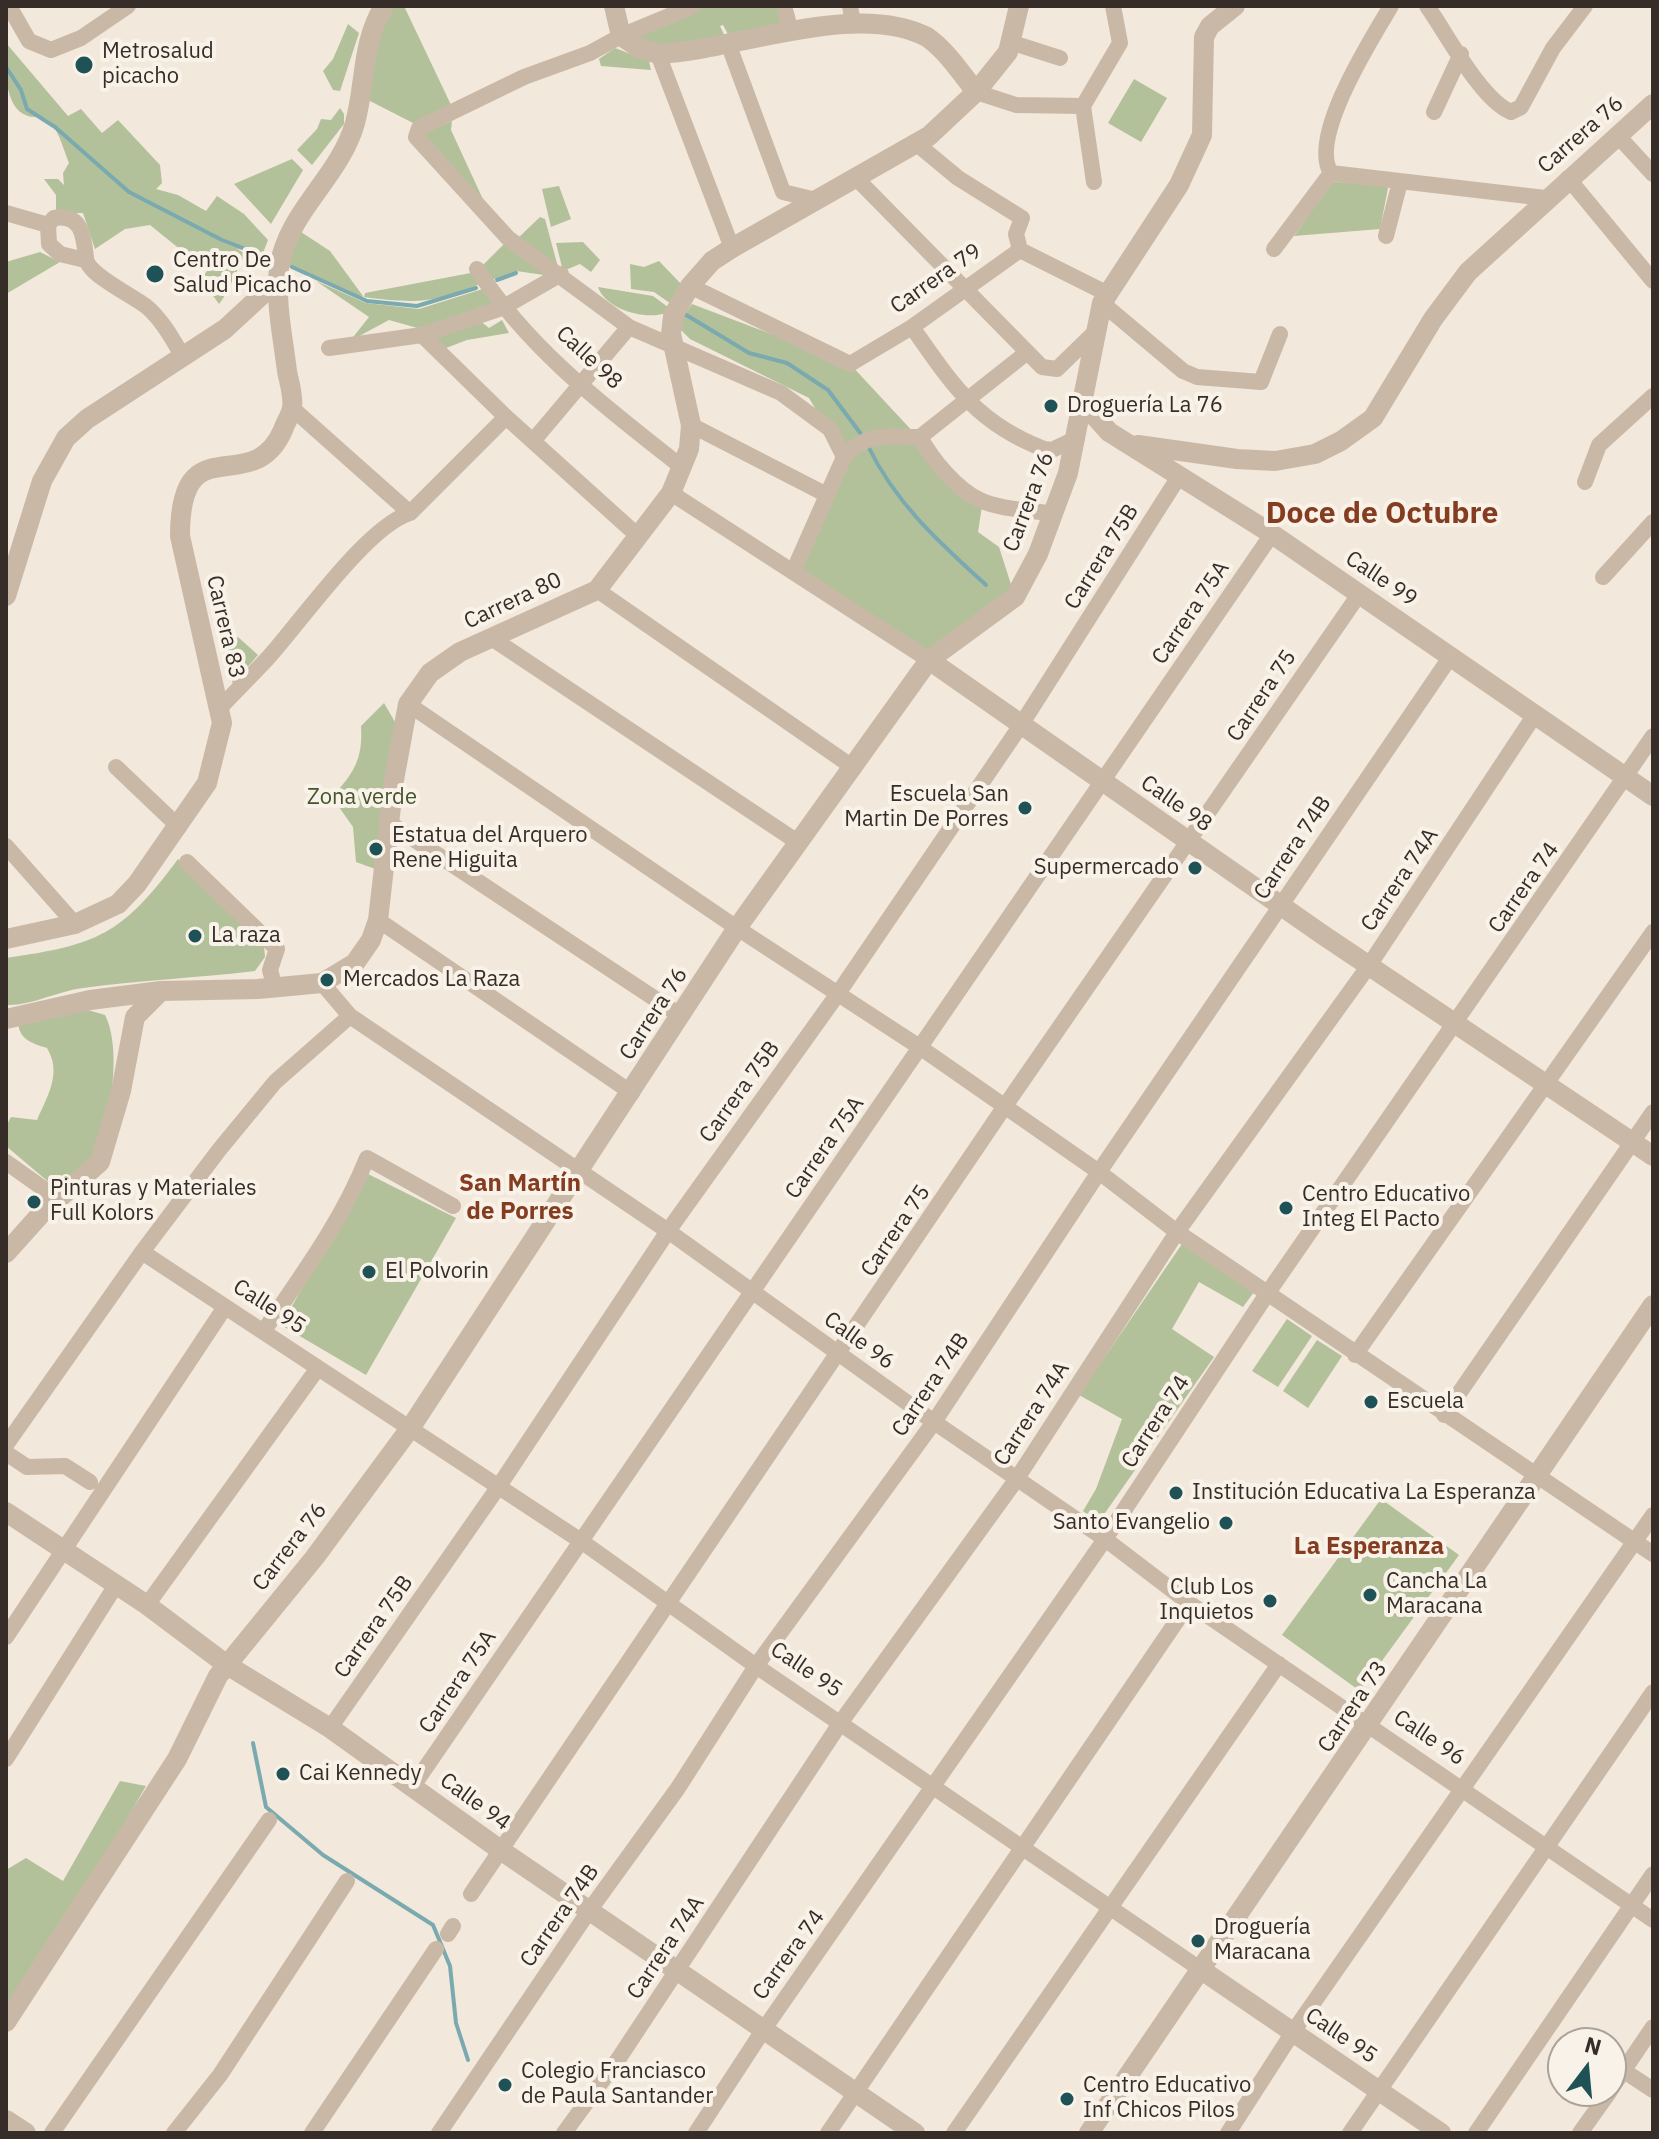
<!DOCTYPE html>
<html>
<head>
<meta charset="utf-8">
<style>
	body { margin:0 }
	#map { position:relative; width:1659px; height:2139px; overflow:hidden; background:#f2e8db; font-family:"IBM Plex Sans",sans-serif }
	canvas { display:block }
	.frame { position:absolute; inset:0; border:8px solid #362d28; pointer-events:none }
	.north { position:absolute; left:1547px; top:2027px; width:80px; height:80px; box-sizing:border-box; background:#f9f2e8; border:2px solid #aba39b; border-radius:50%; rotate:16deg; font-size:22px; font-weight:700; line-height:32px; text-align:center; color:#362d28 }
	.north::after { content:''; display:block; margin:auto; width:28px; height:36px; background:#1e5257; clip-path:polygon(50% 0,100% 100%,50% 72%,0 100%) }
</style>
</head>
<body>
<div id="map">
<canvas width="1659" height="2139"></canvas>
<div class="frame"></div>
<div class="north">N</div>
</div>
<script>
const ctx = document.querySelector('canvas').getContext('2d');
ctx.lineJoin = 'round';
function fill(path, color) {
  ctx.fillStyle = color;
  ctx.fill(path, 'evenodd');
}
function strokePath(path, color, width, dash) {
  ctx.strokeStyle = color;
  ctx.lineWidth = width;
  ctx.lineCap = dash ? 'butt' : 'round';
  ctx.setLineDash(dash || []);
  ctx.stroke(path);
}
function write(font, color, halo, rows, align = 'center') {
  ctx.font = font + ' "IBM Plex Sans",sans-serif';
  ctx.lineWidth = 8;
  ctx.setLineDash([]);
  ctx.textBaseline = 'middle';
  ctx.strokeStyle = halo;
  ctx.fillStyle = color;
  for (const [text, x, y, turn = 0] of rows) {
    ctx.save();
    ctx.translate(x, y);
    ctx.rotate((+turn || 0) * Math.PI / 180);
    ctx.textAlign = isNaN(turn) ? turn : align;
    if (halo) ctx.strokeText(text, 0, 0);
    ctx.fillText(text, 0, 0);
    ctx.restore();
  }
}
const green = new Path2D(`
	M390,6H404L452,107L417,125L370,101L369,65Z
	M701,6H778L787,26L730,38L723,25L720,26L726,39L656,45L630,34Z
	M348,24L359,33L340,91L333,90L323,71L333,59Z
	M6,43L68,116L81,109L102,133L118,120L160,165L162,183L156,189L178,195L206,211L217,196L244,214L268,240L263,253L237,249L246,254C236,270 228,294 219,304L201,279L207,271L150,225L125,229L95,249L83,213H56V195L44,179H58L64,185L63,173L69,163C64,151 60,134 51,123C43,114 37,119 28,116C2,108 6,63 6,43Z
	M615,48L649,61L651,70L601,66L599,59Z
	M1134,79L1167,98L1141,142L1108,123Z
	M340,108L344,114V124L312,165L297,150L317,129L321,119L331,120Z
	M452,121L451,130L487,208L422,134Z
	M292,159L303,170L271,224L234,184Z
	M1332,182L1389,183L1380,229L1294,236Z
	M559,186L571,219L551,227L542,189Z
	M540,217L545,219L559,271L516,240Z
	M301,232L330,251L363,296L360,299L285,265Z
	M508,240L551,276L516,271L487,282L479,269Z
	M583,242L600,260L591,272L580,264L563,271L556,243Z
	M40,252L60,262L6,294V262Z
	M659,261L683,286L674,306L654,292L631,289L630,264L644,267Z
	M476,272L483,283C432,303 418,304 364,297L365,293Z
	M316,281L366,303L419,309L486,288L498,307L421,329L389,320L350,341L369,317Z
	M598,287L653,296L672,310C653,323 606,311 598,287Z
	M692,304L850,364L982,506L978,532L999,547L1015,597L929,660L793,572L844,457L809,398L690,339L677,326Z
	M479,320L489,328L502,320L509,333L467,340L446,348L431,336Z
	M238,637L258,655L233,684L222,647Z
	M384,703L395,722L378,870L356,862L353,827L332,797C354,773 363,759 361,726Z
	M178,859L264,946L265,957L255,971C197,978 141,980 83,988C57,991 32,1006 6,1005V958C97,945 122,935 178,859Z
	M88,1010L105,1015C123,1050 110,1128 92,1162C86,1173 68,1183 58,1190L6,1146V1126L11,1117L37,1120C48,1095 62,1073 47,1048C31,1043 18,1039 18,1020Z
	M368,1174L456,1218L366,1375L281,1325Z
	M1182,1244L1254,1292L1243,1307L1199,1282L1172,1329L1214,1357L1098,1523L1083,1511L1096,1489L1122,1419L1079,1395Z
	M1287,1319L1312,1336L1278,1387L1252,1371Z
	M1317,1340L1342,1356L1308,1408L1283,1391Z
	M1381,1499L1459,1555L1360,1691L1282,1635Z
	M120,1781L146,1786L77,1906L6,2006V1870L26,1858L63,1881Z`);
const stream = new Path2D(`
	M6,67L21,90L27,109L55,127L129,192L222,240L269,258
	M292,267L367,301L417,306L476,288
	M497,280L516,273
	M683,313L749,353L787,363L828,390L864,438
	M868,446C896,504 939,542 986,585
	M253,1743L266,1807L323,1855L433,1925L450,1966L456,2023L468,2060`);
const minor = new Path2D(`
	M9,6L29,41L51,50L81,38L128,6
	M693,6L621,36L590,53L524,77L419,128L416,137L508,238L629,327L781,393L830,429L844,457
	M784,6L790,28
	M850,6L852,17
	M1427,6C1447,34 1481,100 1511,112L1521,107L1553,48L1585,6
	M1013,43L1060,58
	M658,54L732,248
	M732,54L783,192L816,200
	M976,92L1016,105L1083,106
	M1434,112L1461,54
	M1619,137L1653,174
	M1331,173L1545,198
	M1568,178L1653,281
	M857,179L1042,367L1057,369L1093,334
	M1094,182L1083,106L1120,43L1113,6
	M6,213L48,225
	M1386,236L1400,182
	M1274,249L1331,173C1308,138 1372,38 1391,6
	M1020,250L1108,294
	M85,260L60,254L49,244L48,225L54,218C82,213 84,237 86,258C87,275 134,296 147,307C163,321 173,340 183,357
	M477,269C530,351 607,408 683,468
	M690,286L850,364L912,327L1020,250L1016,234L1022,218L958,178L917,144
	M1102,303L1183,371L1197,377L1261,382L1280,334
	M912,327C952,384 976,423 1044,449L1052,450L1077,438
	M422,335L506,417L638,536
	M329,348L422,335L502,308L561,274
	M292,408L410,513
	M691,425L827,495
	M920,437C932,459 956,489 980,500C1001,510 1032,510 1054,514
	M920,437L1025,354
	M533,441L629,327
	M1585,482L1599,445L1653,396
	M671,493L929,660
	M793,572L844,457C867,431 887,437 920,437
	M1603,577L1653,522
	M597,590L854,768
	M493,639L799,843
	M408,704L737,928L921,1048L1099,1172L1177,1232L1653,1554
	M219,709C235,692 251,676 267,659C300,623 366,527 410,513L506,417
	M116,767L179,827
	M388,822L681,1016
	M6,846L75,924
	M187,862L277,949L270,970L275,988
	M378,920L632,1093
	M322,983L350,1016L668,1231L934,1422L1105,1539L1189,1603L1653,1920
	M6,1162L58,1199
	M142,1252L581,1541L756,1666L1203,1971
	M263,1332C301,1276 342,1221 367,1158L453,1206
	M1355,1355L1653,932
	M1444,1415L1653,1112
	M6,1445L142,1252L219,1150L275,1082L350,1016
	M6,1453L27,1467L65,1466L90,1482
	M147,1605L318,1368
	M6,1637L225,1307
	M330,1728L499,1486L668,1231L837,995L1021,725L1178,478
	M6,1759L116,1585
	M413,1786L1272,534
	M471,1894L1005,1106L1360,593
	M448,1934L453,1926
	M1624,2071L1653,2090
	M1611,2089L1653,2027
	M52,2133L269,1820
	M174,2133L220,2075L347,1881
	M312,2133L436,1949
	M439,2133L589,1911L678,1788L756,1666L934,1422L1099,1172L1451,656
	M564,2133L619,2058L841,1722L1016,1480L1177,1232L1370,964L1534,716
	M696,2133L764,2029L1105,1539L1267,1294L1653,736
	M828,2133L1189,1603
	M954,2133L1279,1664
	M1228,2133L1293,2032L1653,1515
	M1350,2133L1653,1692
	M1476,2133L1653,1874
	M1580,2133L1610,2091`);
const tertiary = new Path2D(`
	M614,6L621,36L639,48L658,54C738,50 855,0 927,37C947,51 961,73 976,92
	M1083,403L1109,432L1272,534L1653,796
	M1138,445L1237,459L1275,461L1315,454L1341,441L1373,418L1433,319L1468,272L1653,104
	M6,596L42,481L66,438L87,419L225,329L278,280
	M929,660L1323,935L1653,1156
	M6,939L75,924L118,904L137,884L207,783L222,723L180,536C180,422 252,501 283,430C285,423 291,415 292,408C294,397 289,382 287,371C283,338 275,302 279,268C287,212 340,177 355,123C366,83 361,43 384,6
	M6,1019L90,1000L161,991L258,989L322,983L355,963L371,940L378,920L394,780L408,704L430,673L460,652L597,590L671,493L689,449L691,425L671,334L673,316L690,286L712,261L732,248L929,136L976,92L1008,52L1019,6
	M6,1253L40,1215L100,1162L121,1091L135,1017L161,991
	M6,1512L147,1605L227,1665L330,1728L499,1849L915,2133
	M1203,1971L1441,2133
	M6,2022L177,1759L218,1676L315,1557L411,1427L737,928L929,660L1015,597L1038,554L1068,473L1102,303L1179,185L1202,135L1204,37L1210,26L1235,6
	M6,2120L26,2133
	M1089,2133L1653,1305`);
const markers = [
	[84,65,10,"#1e5257"],
	[155,274,10,"#1e5257"],
	[1051,406,8,"#1e5257"],
	[1025,808,8,"#1e5257"],
	[376,849,8,"#1e5257"],
	[1195,868,8,"#1e5257"],
	[195,936,8,"#1e5257"],
	[327,980,8,"#1e5257"],
	[34,1202,8,"#1e5257"],
	[1286,1208,8,"#1e5257"],
	[369,1272,8,"#1e5257"],
	[1371,1402,8,"#1e5257"],
	[1176,1493,8,"#1e5257"],
	[1226,1523,8,"#1e5257"],
	[1370,1595,8,"#1e5257"],
	[1270,1601,8,"#1e5257"],
	[283,1774,8,"#1e5257"],
	[1198,1941,8,"#1e5257"],
	[505,2085,8,"#1e5257"],
	[1067,2099,8,"#1e5257"]
];
const poiNames = [
	["Metrosalud",102,52],
	["picacho",102,77],
	["Centro De",173,261],
	["Salud Picacho",173,286],
	["Droguería La 76",1067,406],
	["Escuela San",1009,795,"right"],
	["Martin De Porres",1009,820,"right"],
	["Estatua del Arquero",392,836],
	["Rene Higuita",392,861],
	["Supermercado",1179,868,"right"],
	["La raza",211,936],
	["Mercados La Raza",343,980],
	["Pinturas y Materiales",50,1189],
	["Full Kolors",50,1214],
	["Centro Educativo",1302,1195],
	["Integ El Pacto",1302,1220],
	["El Polvorin",385,1272],
	["Escuela",1387,1402],
	["Institución Educativa La Esperanza",1192,1493],
	["Santo Evangelio",1210,1523,"right"],
	["Cancha La",1386,1582],
	["Maracana",1386,1607],
	["Club Los",1254,1588,"right"],
	["Inquietos",1254,1613,"right"],
	["Cai Kennedy",299,1774],
	["Droguería",1214,1928],
	["Maracana",1214,1953],
	["Colegio Franciasco",521,2072],
	["de Paula Santander",521,2097],
	["Centro Educativo",1083,2086],
	["Inf Chicos Pilos",1083,2111]
];
const streetNames = [
	["Carrera 76",1581,135,-41],
	["Carrera 79",936,279,-35],
	["Calle 98",589,358,43],
	["Carrera 76",1029,502,-69],
	["Carrera 75B",1102,557,-58],
	["Calle 99",1381,579,34],
	["Carrera 80",513,601,-25],
	["Carrera 75A",1191,613,-56],
	["Carrera 83",225,627,77],
	["Carrera 75",1262,696,-56],
	["Calle 98",1176,804,35],
	["Carrera 74B",1293,848,-56],
	["Carrera 74A",1400,880,-56],
	["Carrera 74",1524,888,-55],
	["Carrera 76",654,1014,-57],
	["Carrera 75B",740,1092,-54],
	["Carrera 75A",825,1148,-55],
	["Carrera 75",896,1231,-56],
	["Calle 95",269,1307,33],
	["Calle 96",859,1341,36],
	["Carrera 74B",931,1385,-56],
	["Carrera 74A",1032,1414,-57],
	["Carrera 74",1156,1422,-57],
	["Carrera 76",290,1547,-52],
	["Carrera 75B",374,1627,-55],
	["Calle 95",806,1670,34],
	["Carrera 75A",458,1682,-56],
	["Carrera 73",1353,1707,-56],
	["Calle 96",1429,1738,34],
	["Calle 94",475,1802,36],
	["Carrera 74B",560,1916,-55],
	["Carrera 74A",666,1948,-56],
	["Carrera 74",789,1955,-54],
	["Calle 95",1341,2036,34]
];
const parkNames = [
	["Zona verde",362,798]
];
const neighbourhoodNames = [
	["San Martín",520,1184],
	["de Porres",520,1212],
	["La Esperanza",1369,1547]
];
const districtNames = [
	["Doce de Octubre",1382,514]
];
fill(green, '#b3c19b');
strokePath(stream, '#7aaaaf', 4);
strokePath(minor, '#cab8a7', 16);
strokePath(tertiary, '#cab8a7', 20);
for (const [x, y, r, color] of markers) {
  const dot = new Path2D();
  dot.arc(x, y, r, 0, 2 * Math.PI);
  ctx.fillStyle = color;
  ctx.fill(dot);
  strokePath(dot, '#f9f2e8', 3);
}
write('22px', '#362d28', '#f9f2e8', poiNames, 'left');
write('22px', '#362d28', '#f9f2e8', streetNames);
write('22px', '#44542c', '#f9f2e8', parkNames);
write('bold 24px', '#853d21', '#f9f2e8', neighbourhoodNames);
write('bold 30px', '#853d21', '#f9f2e8', districtNames);
</script>
</body>
</html>
